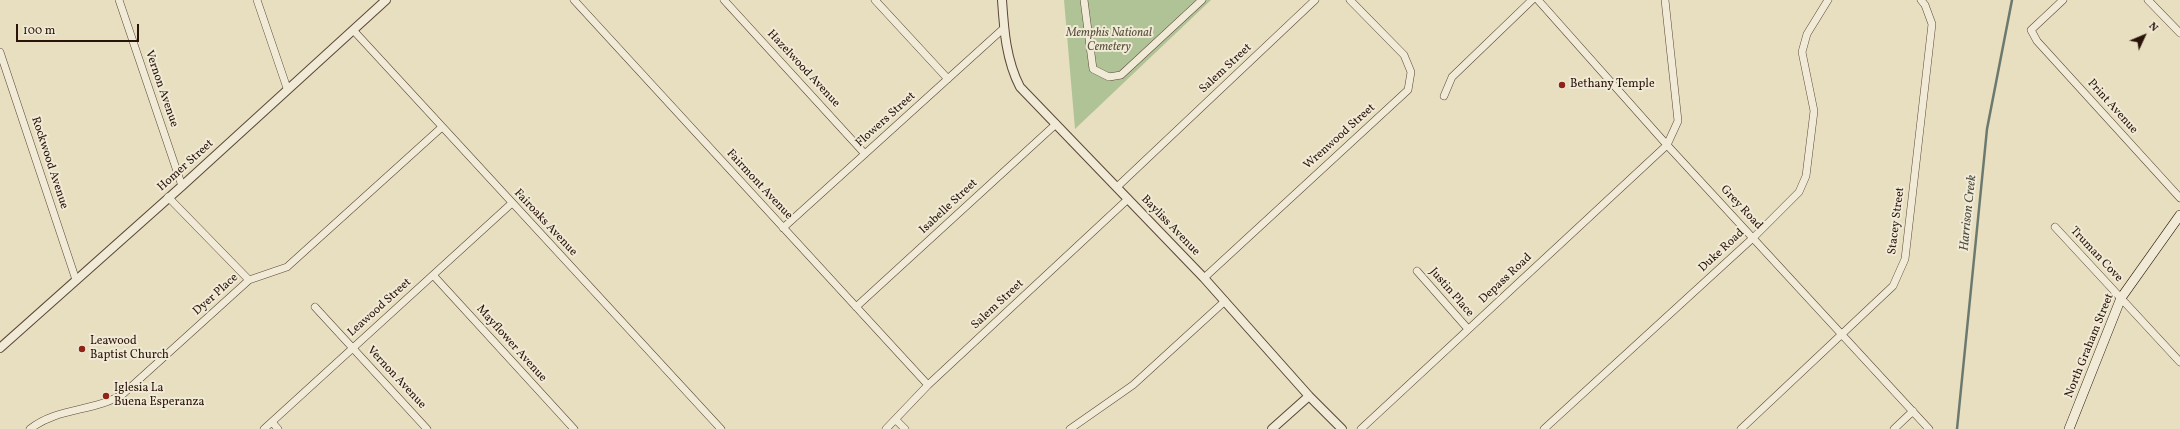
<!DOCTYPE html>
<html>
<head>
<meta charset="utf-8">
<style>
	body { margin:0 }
	#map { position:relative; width:2180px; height:429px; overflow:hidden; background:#e8dfc0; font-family:Vollkorn,serif }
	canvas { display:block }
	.north { position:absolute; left:2124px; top:16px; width:40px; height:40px; -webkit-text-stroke:3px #f0ead6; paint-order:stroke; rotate:46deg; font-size:11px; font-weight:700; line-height:16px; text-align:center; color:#2a1409 }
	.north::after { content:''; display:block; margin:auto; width:14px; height:18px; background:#2a1409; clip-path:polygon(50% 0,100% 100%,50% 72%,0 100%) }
	.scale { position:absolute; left:16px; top:24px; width:123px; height:18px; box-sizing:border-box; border:2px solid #2a1409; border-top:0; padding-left:5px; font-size:12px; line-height:14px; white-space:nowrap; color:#2a1409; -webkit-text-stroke:3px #f0ead6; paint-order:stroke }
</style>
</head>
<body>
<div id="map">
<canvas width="2180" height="429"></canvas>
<div class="north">N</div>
<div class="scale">100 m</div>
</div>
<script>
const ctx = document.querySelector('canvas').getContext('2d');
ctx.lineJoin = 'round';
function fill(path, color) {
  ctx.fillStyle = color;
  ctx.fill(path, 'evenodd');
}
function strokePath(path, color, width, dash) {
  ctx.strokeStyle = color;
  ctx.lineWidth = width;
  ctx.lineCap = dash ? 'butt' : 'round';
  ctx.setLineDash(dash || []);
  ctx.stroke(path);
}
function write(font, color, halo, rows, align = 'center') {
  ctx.font = font + ' Vollkorn,serif';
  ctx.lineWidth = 4;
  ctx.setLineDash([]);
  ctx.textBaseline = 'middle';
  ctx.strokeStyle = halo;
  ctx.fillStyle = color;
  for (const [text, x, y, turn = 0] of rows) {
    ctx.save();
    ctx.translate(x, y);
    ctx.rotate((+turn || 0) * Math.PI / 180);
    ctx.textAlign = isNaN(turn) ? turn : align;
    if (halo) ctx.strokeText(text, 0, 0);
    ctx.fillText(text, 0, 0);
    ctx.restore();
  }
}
const green = new Path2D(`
	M1064,0H1211L1075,129Z`);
const stream = new Path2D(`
	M1957,429L1987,129L2012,0`);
const minor = new Path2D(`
	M119,0L182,186
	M257,0L287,88
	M574,0L928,385
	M724,0L865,154
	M875,0L948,79
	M1084,0L1093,69L1109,77L1121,75L1202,0
	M1538,0L1667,145L1929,429
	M2063,0L2031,30L2037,41L2180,198
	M2148,0L2180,33
	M354,31L721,429
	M0,52L76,280
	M1444,96L1452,77L1532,0
	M1117,187L1315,0
	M168,197L249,280
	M2055,227L2180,362
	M783,228L1004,28
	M1417,271L1468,329
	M433,275L574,429
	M1204,278L1408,90L1411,72L1404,55L1350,0
	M315,307L427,429
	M856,307L1056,124
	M896,420L905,429
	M272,422L278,429
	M30,429C58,407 94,412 123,394L249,280L287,267L442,127
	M264,429L512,203
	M886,429L928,385L1128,199
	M1070,429L1133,385L1225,301
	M1361,429L1667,145L1678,121L1665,0
	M1544,429L1754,237L1799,192L1806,176L1814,111L1802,52L1807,34L1828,0
	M1741,429L1893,286L1905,259L1932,24L1925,5L1921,0
	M1894,429L1913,411`);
const tertiary = new Path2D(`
	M1002,0C1004,30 1006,60 1020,87L1204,278L1309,396L1342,429
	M0,348L182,186L386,0
	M1272,429L1309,396`);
const secondary = new Path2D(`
	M2069,429L2121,298L2180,215`);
const markers = [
	[1562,85,4,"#8f2418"],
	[82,349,4,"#8f2418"],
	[106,396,4,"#8f2418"]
];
const parkNames = [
	["Memphis National",1109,34],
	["Cemetery",1109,48]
];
const streetNames = [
	["Hazelwood Avenue",803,69,47],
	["Salem Street",1226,69,-43],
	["Vernon Avenue",161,89,71],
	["Print Avenue",2112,107,48],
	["Flowers Street",886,120,-42],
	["Wrenwood Street",1340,137,-42],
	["Rockwood Avenue",49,163,72],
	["Homer Street",186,166,-42],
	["Fairmont Avenue",759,185,47],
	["Isabelle Street",949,207,-43],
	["Grey Road",1741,208,47],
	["Stacey Street",1897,221,-83],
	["Fairoaks Avenue",545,223,47],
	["Bayliss Avenue",1170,226,46],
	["Duke Road",1722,251,-43],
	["Truman Cove",2096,255,47],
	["Depass Road",1506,279,-43],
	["Justin Place",1451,293,49],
	["Dyer Place",216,295,-42],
	["Salem Street",998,305,-43],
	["Leawood Street",380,308,-42],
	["Mayflower Avenue",511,344,48],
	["North Graham Street",2090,346,-68],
	["Vernon Avenue",396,378,47]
];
const poiNames = [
	["Bethany Temple",1570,85],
	["Leawood",90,342],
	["Baptist Church",90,356],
	["Iglesia La",114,389],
	["Buena Esperanza",114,403]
];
const waterNames = [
	["Harrison Creek",1969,213,-84]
];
fill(green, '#b0c397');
strokePath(stream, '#6b796e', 2.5);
strokePath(minor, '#5a4737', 8);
strokePath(tertiary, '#5a4737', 10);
strokePath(secondary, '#2a1409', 10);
strokePath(minor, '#f0ead6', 7);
strokePath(tertiary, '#f0ead6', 8);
strokePath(secondary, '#f0ead6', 9);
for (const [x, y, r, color] of markers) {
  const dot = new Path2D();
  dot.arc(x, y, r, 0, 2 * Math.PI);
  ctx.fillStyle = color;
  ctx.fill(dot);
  strokePath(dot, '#f0ead6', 1.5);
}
write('italic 12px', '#59513b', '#f0ead6', parkNames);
write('12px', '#2a1409', '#f0ead6', streetNames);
write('12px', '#2a1409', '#f0ead6', poiNames, 'left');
write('italic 13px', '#504f44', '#f0ead6', waterNames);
</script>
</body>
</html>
